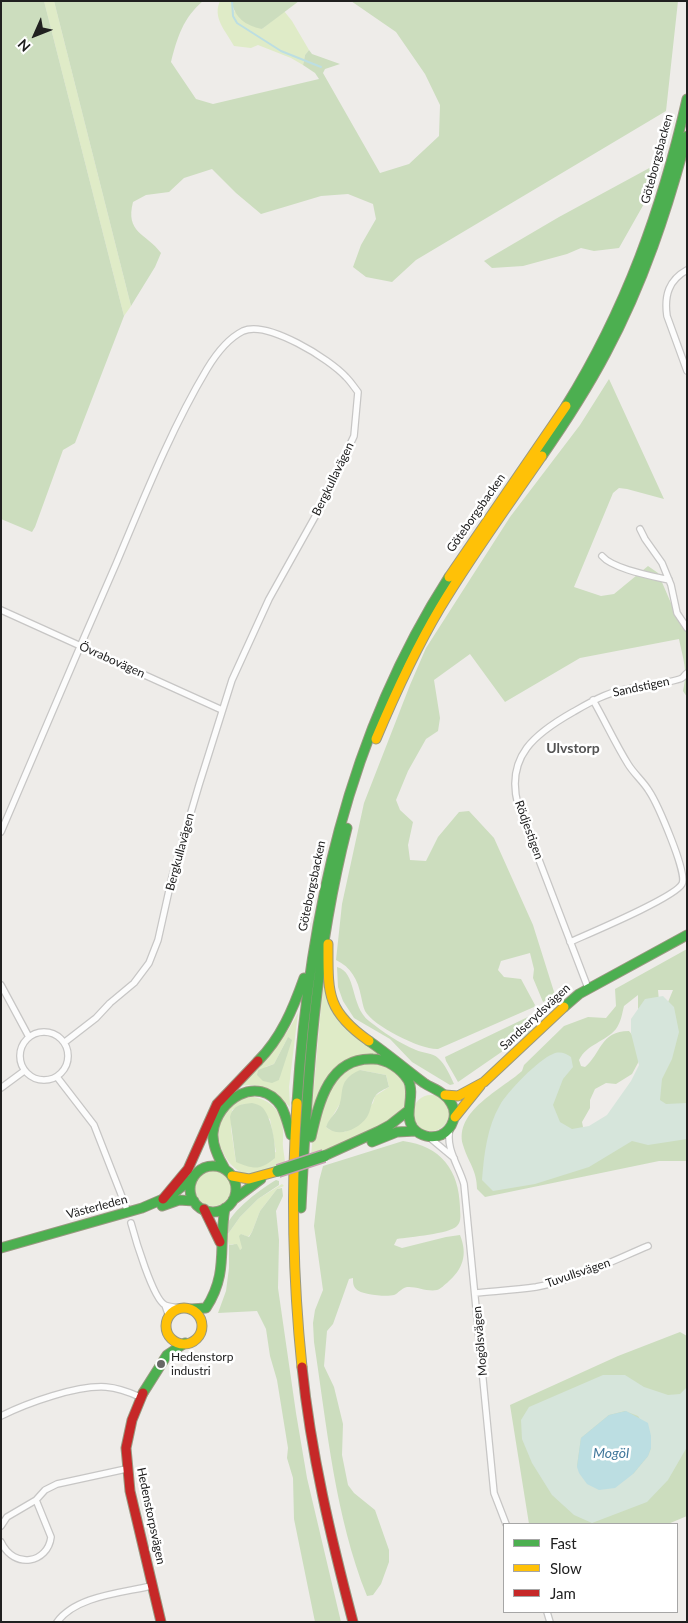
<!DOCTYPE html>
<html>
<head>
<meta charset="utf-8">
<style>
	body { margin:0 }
	#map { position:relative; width:688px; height:1623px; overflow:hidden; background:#eeece9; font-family:Lato,sans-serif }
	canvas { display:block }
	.frame { position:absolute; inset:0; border:2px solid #202020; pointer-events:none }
	.legend { position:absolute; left:503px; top:1523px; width:175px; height:90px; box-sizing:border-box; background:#fff; border:1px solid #a6a6a6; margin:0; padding:6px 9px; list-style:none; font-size:15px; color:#202020 }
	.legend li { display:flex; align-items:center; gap:10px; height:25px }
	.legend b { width:25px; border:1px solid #a6a6a6 }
	.north { position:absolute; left:10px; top:10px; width:50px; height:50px; -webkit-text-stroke:4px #fff; paint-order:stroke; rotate:226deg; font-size:14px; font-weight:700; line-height:20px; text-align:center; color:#202020 }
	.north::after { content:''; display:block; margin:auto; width:18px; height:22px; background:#202020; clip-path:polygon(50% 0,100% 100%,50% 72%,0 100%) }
</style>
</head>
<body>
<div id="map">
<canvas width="688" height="1623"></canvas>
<div class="frame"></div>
<ul class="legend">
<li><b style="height:6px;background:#4caf50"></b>Fast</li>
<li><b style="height:6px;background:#ffc107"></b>Slow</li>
<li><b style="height:6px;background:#c62828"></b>Jam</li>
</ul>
<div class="north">N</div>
</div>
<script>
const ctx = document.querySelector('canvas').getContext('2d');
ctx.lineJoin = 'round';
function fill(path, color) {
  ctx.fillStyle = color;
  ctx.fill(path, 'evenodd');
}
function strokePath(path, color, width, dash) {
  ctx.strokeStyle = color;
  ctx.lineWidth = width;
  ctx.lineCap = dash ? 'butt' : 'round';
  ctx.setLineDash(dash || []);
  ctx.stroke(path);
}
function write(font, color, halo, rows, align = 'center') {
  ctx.font = font + ' Lato,sans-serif';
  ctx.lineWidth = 5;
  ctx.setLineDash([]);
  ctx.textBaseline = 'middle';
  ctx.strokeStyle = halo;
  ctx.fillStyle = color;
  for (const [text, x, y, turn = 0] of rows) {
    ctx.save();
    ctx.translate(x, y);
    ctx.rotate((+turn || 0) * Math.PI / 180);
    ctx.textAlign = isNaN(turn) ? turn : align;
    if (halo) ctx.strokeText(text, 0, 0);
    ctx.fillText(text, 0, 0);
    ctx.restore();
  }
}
const grass = new Path2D(`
	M44,1H54L131,306L124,316Z
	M220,1H231L234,11L262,29L284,11L292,21L309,50L305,55L303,65L291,58L258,45L251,48L234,46C226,31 212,18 220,1Z
	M323,985L383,1056L345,1060L311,1119Z
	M298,1013L289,1087L290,1107C274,1091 264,1082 239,1086C261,1064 284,1041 298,1013ZM288,1037L279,1080L265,1067L274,1064Z
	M374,1063C387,1066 403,1075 405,1088C406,1092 408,1097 407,1100C403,1125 334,1146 311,1155L313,1136L331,1085L352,1065ZM360,1070L386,1075L389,1087L375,1096L373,1103L345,1132L330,1130L326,1127Z
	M413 1113a18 18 0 1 1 36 0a18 18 0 1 1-36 0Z
	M248,1096C274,1099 285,1114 283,1140C282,1147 285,1156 285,1164C274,1168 260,1175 248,1174C231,1173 215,1145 219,1129C222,1113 233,1103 248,1096ZM243,1104L270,1119L276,1152L236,1162L231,1129L232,1110Z
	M195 1188a18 18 0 1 1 36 0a18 18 0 1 1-36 0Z
	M282,1184L284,1186L277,1189L260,1211L252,1232L248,1237L241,1234L242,1248L240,1250L233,1244L229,1245L227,1238L228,1234L240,1217L258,1199Z`);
const forest = new Path2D(`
	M1,1H44L124,316L75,443L63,450L35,527L32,532L1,519Z
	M54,1H203C183,18 177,38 171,62L196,99L213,104L319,79L315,73L303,65L305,55L309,50L312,54L340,64L325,69L323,73L380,173L409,164L439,136L440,105L425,74L396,32L351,1H678L666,111L416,260L392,282L366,277L353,267L361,245L376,219L373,204L348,194L321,196L261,214L236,193L212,169L184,178L169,192L146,195L133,202C125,233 146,233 161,253L155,267L131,306Z
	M231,1H299L262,29C245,25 236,19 231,1Z
	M653,166L645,202L619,248L594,251L581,248L567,254L523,266L492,268L484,261L559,217Z
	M609,379L664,499L627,489L619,488L613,493L574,587L601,596L614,594L648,566L658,573L680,624H687V697L683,691C688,670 683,659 679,639L580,658L505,702L470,654L434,680L440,718L438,731L426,739L408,771L396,800L400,810L413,822L408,845L410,860L426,861L438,837L459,812L469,811L494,838L533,925L555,995L543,1002L533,978L534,969L530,953L501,961L498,970L504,977L521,979L535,1005L534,1007L438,1049C421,1050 373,1026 365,1011C363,1007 362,1000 361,996C358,980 351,967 336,960L342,904L364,803L410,685L426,648L510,517L580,425Z
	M687,949V1161H659L485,1197L477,1189C477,1170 468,1162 463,1145C454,1111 501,1090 522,1071L524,1065L564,1026L588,1017L606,1018L616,1006L615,989ZM658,990H673L620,1119L587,1128L583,1127L582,1122L590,1108V1100L595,1089L606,1083L616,1084L632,1074L639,1061L637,1041L629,1031C600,1031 601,1054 585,1067L581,1066L579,1060C587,1044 605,1042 616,1029C621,1022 622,1014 624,1006L638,995V1009L659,1001Z
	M337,967C357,972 350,1006 369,1021C383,1032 399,1043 416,1050C422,1053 433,1053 438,1058C445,1064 450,1075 454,1084L450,1085L412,1062L390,1039L354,1018L343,1001L338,987Z
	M540,1013L542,1016L529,1033L458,1082L446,1061L445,1057L532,1015Z
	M288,1037L292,1040L279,1080L272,1083L263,1081L257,1075L258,1070L274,1064Z
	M360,1070L386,1075L389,1087C385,1089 378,1092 376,1095C371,1101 371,1111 367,1117C358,1130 338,1138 326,1127C328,1121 331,1118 335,1113C348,1096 333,1082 360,1070Z
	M252,1103C256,1104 260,1105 263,1108C272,1119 276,1145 275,1158C260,1171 253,1169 236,1162L230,1117C233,1105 241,1104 252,1103Z
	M403,1141C441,1146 459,1170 460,1207C460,1214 462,1221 457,1226C449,1234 410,1237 397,1239L394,1245L402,1248L446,1237L460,1235C468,1255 463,1269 447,1283C444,1285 441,1289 437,1290C427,1292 416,1286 407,1287C400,1289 399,1293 394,1295C387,1297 361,1295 356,1289C353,1286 353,1282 353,1278L349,1279L333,1324L327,1331L324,1366L334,1387L343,1424L342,1455L348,1485L354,1493L375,1510L389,1550V1562L381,1584L373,1595L367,1596C335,1516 327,1427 314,1342L313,1323L315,1310L323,1290L314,1226L319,1181L323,1166Z
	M276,1180L279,1181V1185L258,1199L240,1217L228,1234C228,1232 227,1229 227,1226C230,1212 263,1187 276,1180Z
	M282,1188L283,1196L276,1211L279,1240L278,1288L296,1413L307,1478L341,1622H315L294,1519L293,1478L287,1458L288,1448L277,1380L270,1356L266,1329L257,1311L218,1313L226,1291L229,1268V1245L237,1244L240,1250L242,1248L239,1236L241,1234L249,1237L252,1232L260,1211L277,1189Z
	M680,1332L687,1336V1516L668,1524H529L510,1405L618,1356Z`);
const wetland = new Path2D(`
	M663,996L674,1007L679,1032L672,1059L662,1079L660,1100L666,1104L687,1103V1139L648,1145L632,1141L589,1167L535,1184L493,1191L482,1180C484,1155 487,1127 500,1105C507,1092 539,1059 553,1054C559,1051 566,1053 571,1057L573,1067L563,1079L553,1105L560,1122L572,1129L589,1126L607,1115L631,1081L639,1065L631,1033V1019L645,999Z
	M603,1375H625L644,1387L668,1395L680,1394L687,1387V1447L668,1480L647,1502L592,1523L574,1515L552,1495L532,1463L522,1439L521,1420L529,1407ZM625,1411L638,1416L651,1436V1448L648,1456L633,1474L577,1466L581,1438L609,1415Z`);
const water = new Path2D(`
	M626,1411L648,1423L651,1436V1448L648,1456L633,1474L615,1488L599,1490L587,1484L579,1473L577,1467L581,1438L609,1415Z`);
const stream = new Path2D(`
	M232,1L233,16L237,23L281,51L321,67`);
const street = new Path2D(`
	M687,270C669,280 664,295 667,316L687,371
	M640,529L645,539L662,563L671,585L677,613L687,628
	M602,556C613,569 652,576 669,580
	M1,610L222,710
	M1,832C39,742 77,653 116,564C143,500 171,429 207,369C216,354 227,339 243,331C267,320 330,359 346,377C351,382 354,387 358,392L354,436L321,506L269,599L232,680L199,785L172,877L158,940L149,963L134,983L110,1003L96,1018L65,1042
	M570,942C590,933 674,898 682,884C688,873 657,803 649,791C643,781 634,774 628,764C615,743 605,721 593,700
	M1,985L29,1037
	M588,988L518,805C505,756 536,733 573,712C589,703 604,694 622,690C632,688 676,682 682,678C684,677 685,674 687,673
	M20 1056a24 24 0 1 1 48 0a24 24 0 1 1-48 0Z
	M57,1077L94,1125L126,1207
	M1,1088L24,1071
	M450,1129C445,1148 459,1166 464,1184L494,1493L506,1524
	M430,1138L454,1158
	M131,1223C135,1238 153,1299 165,1305C169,1307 176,1307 181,1308
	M475,1293C495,1291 516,1290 536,1287C575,1280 612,1261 648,1246
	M165,1305L169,1317
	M1,1416C27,1403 77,1385 106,1387C118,1388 129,1392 140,1397
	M1,1526L7,1517L36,1500L45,1490L57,1484L126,1469
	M1,1542C14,1570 48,1563 51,1537L36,1500
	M547,1612L550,1622
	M57,1622C76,1596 121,1593 151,1586`);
const fast = new Path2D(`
	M566,406C626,309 662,209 687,99
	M542,456C565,423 587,389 606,353C643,284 667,211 687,136
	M564,1007L579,994L687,935
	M258,1061C281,1038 293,1009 304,978
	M297,1103C309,917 347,736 449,577
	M311,1137C319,1102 329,1057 373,1059C387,1059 401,1069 408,1080C416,1095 403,1114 413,1128C420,1136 431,1139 441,1135C453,1129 458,1114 451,1103C445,1092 433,1089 424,1083C405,1069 388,1054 369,1041
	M372,1142L397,1132L416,1131
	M324,1156L379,1131L390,1125L409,1110
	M190 1189a23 23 0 1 1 46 0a23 23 0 1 1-46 0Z
	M225,1169C219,1159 212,1146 213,1133C216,1100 258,1073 281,1106C286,1115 288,1125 291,1135
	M233,1200L261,1179
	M162,1206L179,1200L194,1201
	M301,1208C307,1080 315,953 347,828
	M1,1248L142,1208L170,1196L193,1178
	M191,1309L206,1308C229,1273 218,1246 225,1208
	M143,1393L167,1355L185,1343`);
const slow = new Path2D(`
	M449,577L566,406
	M376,739C395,694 415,650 440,608C471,556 507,507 542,456
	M328,944C328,993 326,1011 369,1041
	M445,1095L458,1096L484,1082L564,1007
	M297,1103C291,1190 293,1280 302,1367
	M455,1117L480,1086
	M232,1176L249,1179L278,1171
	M166 1326a18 18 0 1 1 36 0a18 18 0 1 1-36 0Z`);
const jam = new Path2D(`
	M163,1199L188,1169L217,1104L258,1061
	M204,1209L220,1242
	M302,1367C311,1454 331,1538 353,1622
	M143,1393L132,1420L126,1448L130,1491L161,1622`);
const fastBridge = new Path2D(`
	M278,1171L324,1156`);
const markers = [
	[161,1364,5,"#686766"]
];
const streetNames = [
	["Göteborgsbacken",657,159,-75],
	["Bergkullavägen",333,479,-64],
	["Göteborgsbacken",476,513,-55],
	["Övrabovägen",112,660,24],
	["Sandstigen",641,687,-12],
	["Rödjestigen",529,830,70],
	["Bergkullavägen",180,852,-75],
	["Göteborgsbacken",312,886,-78],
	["Sandserydsvägen",535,1017,-43],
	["Västerleden",97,1207,-15],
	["Tuvullsvägen",578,1273,-19],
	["Mogölsvägen",480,1341,-95],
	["Hedenstorpsvägen",151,1516,78]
];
const poiNames = [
	["Hedenstorp",171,1357],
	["industri",171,1371]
];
const neighbourhoodNames = [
	["Ulvstorp",573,748]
];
const waterNames = [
	["Mogöl",611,1453]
];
fill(grass, '#dfebc7');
fill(forest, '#ccddbe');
fill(wetland, '#d6e5db');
fill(water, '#bcdee2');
strokePath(stream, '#bcdee2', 2);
strokePath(street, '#c7c6c5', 8);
strokePath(fast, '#999880', 11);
strokePath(slow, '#999880', 11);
strokePath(jam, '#999880', 11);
strokePath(street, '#fcfcfc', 5.5);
strokePath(fast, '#4caf50', 9);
strokePath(slow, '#ffc107', 9);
strokePath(jam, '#c62828', 9);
strokePath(fastBridge, '#c49fae', 14, []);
strokePath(fastBridge, '#4caf50', 11);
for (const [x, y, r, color] of markers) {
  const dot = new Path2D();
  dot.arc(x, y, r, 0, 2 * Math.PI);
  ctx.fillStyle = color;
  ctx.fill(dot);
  strokePath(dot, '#fff', 2);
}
write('12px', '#202020', '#fff', streetNames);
write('12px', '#202020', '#fff', poiNames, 'left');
write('bold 14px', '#535353', '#fff', neighbourhoodNames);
write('italic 14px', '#41779b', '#fff', waterNames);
</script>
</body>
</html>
